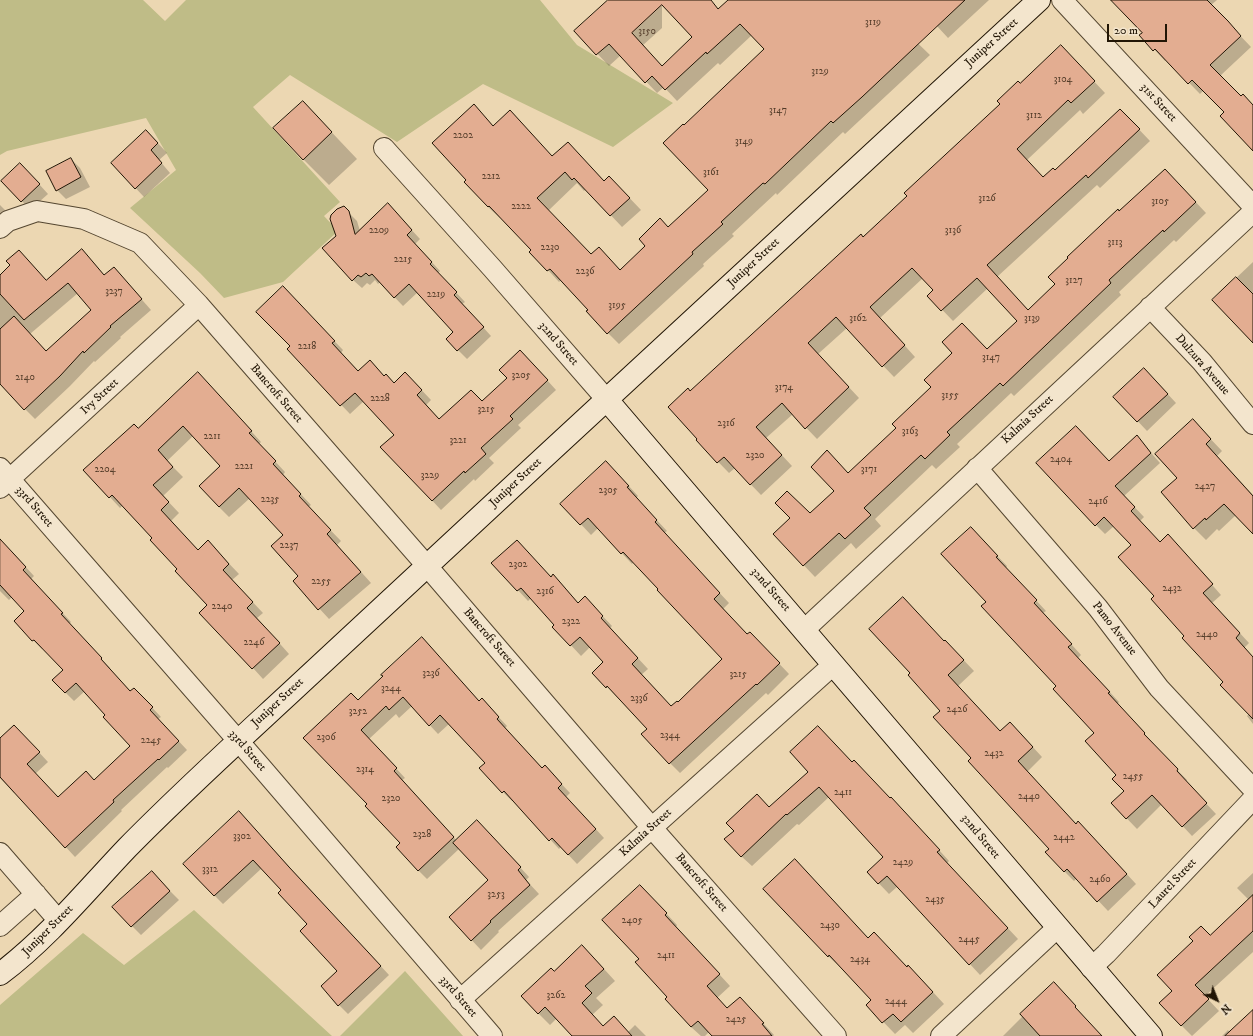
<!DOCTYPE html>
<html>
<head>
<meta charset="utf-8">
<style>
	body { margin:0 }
	#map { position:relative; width:1253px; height:1036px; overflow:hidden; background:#ecd7b2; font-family:"IM FELL DW Pica",serif }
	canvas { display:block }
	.north { position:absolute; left:1197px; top:980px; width:40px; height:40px; -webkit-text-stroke:3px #f3e5cd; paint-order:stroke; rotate:137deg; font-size:11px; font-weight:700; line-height:16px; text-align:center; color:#211505 }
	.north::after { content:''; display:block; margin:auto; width:14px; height:18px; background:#211505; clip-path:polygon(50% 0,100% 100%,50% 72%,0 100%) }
	.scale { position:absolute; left:1107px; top:24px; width:60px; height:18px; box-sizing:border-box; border:2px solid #211505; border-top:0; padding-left:5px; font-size:12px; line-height:14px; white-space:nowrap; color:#211505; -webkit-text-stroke:3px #f3e5cd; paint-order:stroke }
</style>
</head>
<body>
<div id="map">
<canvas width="1253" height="1036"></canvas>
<div class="north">N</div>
<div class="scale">20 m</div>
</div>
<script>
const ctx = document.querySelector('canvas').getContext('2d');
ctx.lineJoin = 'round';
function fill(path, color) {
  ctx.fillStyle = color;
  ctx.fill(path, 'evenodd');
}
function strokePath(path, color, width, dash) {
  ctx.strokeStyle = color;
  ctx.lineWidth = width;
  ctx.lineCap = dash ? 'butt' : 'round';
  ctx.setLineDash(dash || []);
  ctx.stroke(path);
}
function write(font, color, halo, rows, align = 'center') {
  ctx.font = font + ' "IM FELL DW Pica",serif';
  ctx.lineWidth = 3.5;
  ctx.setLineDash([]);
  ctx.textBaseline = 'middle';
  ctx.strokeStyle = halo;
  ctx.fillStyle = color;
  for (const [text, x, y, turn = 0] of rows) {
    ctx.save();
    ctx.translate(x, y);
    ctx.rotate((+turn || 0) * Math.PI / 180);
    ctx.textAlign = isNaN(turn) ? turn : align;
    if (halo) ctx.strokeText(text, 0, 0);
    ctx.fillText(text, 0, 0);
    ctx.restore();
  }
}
const green = new Path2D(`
	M0,0H143L165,21L186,0H540L577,45L673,103L613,147L483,84L397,142L290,75L253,107L340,202L324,216L338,231L283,282L224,298L200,273L130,208L176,170L146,118L7,151L0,155Z
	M194,910L332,1036H0V1005L83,933L124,965Z
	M405,971L463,1036H340Z`);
const shadow = new Path2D(`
	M610,0H710L719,10L729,0H873L930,55L845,134L843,132L777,195L776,193L732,234L734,236L703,264L704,266L619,344L608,333L589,310L561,280L559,282L548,270L532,250L501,217L500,218L488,207L465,182L467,180L485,117L494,127L553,157L568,143L605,182L621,189L641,210L622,227L586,189L584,191L577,183L548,211L591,256L620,271L709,190L684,127L765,49L752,35L720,65L718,63L677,101L664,87L657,93L621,55L609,66L576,31ZM662,3L693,37L662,67L642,46L662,28Z
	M913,0H989L948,38Z
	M1112,0H1217L1211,5L1251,47L1220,76L1241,98L1253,105V149L1225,112L1204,90L1200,94L1166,59L1165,61L1141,35L1143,33Z
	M1071,57L1105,93L1083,114L1080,110L1027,160L1044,178L1131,121L1150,141L1100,188L1097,185L997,277L1028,311L1056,284L1119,212L1176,181L1206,213L1176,242L1174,240L1119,292L1121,295L1014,396L1011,393L957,444L960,447L936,469L932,465L875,519L881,526L856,549L851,543L815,577L774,534L810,515L836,491L849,474L1018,321L988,288L953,321L929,296L935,291L923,278L880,318L915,357L894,377L847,328L818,354L859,398L817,439L793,414L766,438L792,466L761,495L735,468L729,473L697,440L699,439L690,392L863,238L908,196L1020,84Z
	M303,102L357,159L329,185L303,159Z
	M155,140L167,153L159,160L170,173L144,197L112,163Z
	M71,159L80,168L90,187L66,199L57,190L47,172Z
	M29,173L48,194L30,210L22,201Z
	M0,205L9,214L0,223Z
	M343,207L357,221L360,231L396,213L420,239L415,244L440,271L438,273L465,302L462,304L491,336L467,359L447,339L455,332L418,292L403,306L380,282L378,284L375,280L370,285L367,283L362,288L353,280L337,236Z
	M82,250L105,276L114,268L151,310L120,337L121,338L95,362L94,361L70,386L35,419L0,384V276L11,265L19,251L46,281ZM78,293L92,310L47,352L30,334Z
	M1253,262V342L1213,300Z
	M291,296L343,350L341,353L359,372L385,377L394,384L414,382L431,400L426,405L440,420L482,402L529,360L556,390L518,425L521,428L489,458L494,463L475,481L474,479L441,510L382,447L395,435L364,401L350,414L288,349L291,346Z
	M1153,378L1176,403L1147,431L1115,397Z
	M208,384L261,442L259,444L285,472L283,475L311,505L308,507L341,541L337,545L371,583L329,619L294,581L300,576L284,535L250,498L229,517L219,507L222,467L193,436L167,461L183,477L163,496L179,513L171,521L198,551L218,552L239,574L232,580L263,613L257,618L289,654L263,679L253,668L209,605L153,538L123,505L120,508L85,470L138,429Z
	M1204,432L1222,451L1217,456L1253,495V533L1236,515L1219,531L1217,529L1206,540L1194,528L1178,478Z
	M1137,437L1160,463L1124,496L1144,517L1140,521L1160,543L1177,545L1221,595L1212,603L1249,643L1244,648L1253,657V724L1247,716L1249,714L1225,682L1185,636L1156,596L1132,545L1114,526L1105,534L1096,525L1109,462Z
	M616,472L638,496L636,498L667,531L664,533L729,603L723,609L747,635L750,633L789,674L768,695L766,693L680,773L670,763L648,729L618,696L617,697L594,673L605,662L590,647L581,656L554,627L556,625L531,598L528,601L493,563L551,578L563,586L579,604L595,608L612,626L610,628L648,669L641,675L671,707L678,703L723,659L634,561L632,564L598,528L591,535L562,504Z
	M980,538L1007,566L1006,568L1046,611L1043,613L1081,655L1078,658L1119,702L1117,704L1154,744L1153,745L1187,780L1186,782L1216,814L1192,836L1162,804L1137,829L1112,803L1126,791L1095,733L1058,686L987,602Z
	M0,548L13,553L34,576L31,579L71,622L69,624L110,668L109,669L131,692L143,698L161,717L158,719L187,750L168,768L167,767L121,810L122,811L75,857L15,792L14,793L0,778V739L23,735L48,762L35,774L58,798L94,781L131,746L107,715L85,691L74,701L65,692L64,670L43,648L42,649L33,640L25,611L12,597L9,600L0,591Z
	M945,642L955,651L974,671L958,686L1001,732L1020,733L1042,757L1027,772L1076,825L1088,832L1136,884L1108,911L1077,878L1074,881L1064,871L1050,849L973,758L942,711Z
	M431,648L480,702L491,709L507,726L505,728L543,769L554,776L570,793L566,797L604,838L577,864L561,847L559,849L513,799L512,801L503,792L486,763L449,724L438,734L412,706L399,718L396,714L369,739L405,778L402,780L457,841L486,830L529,877L526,880L539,894L498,931L499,932L481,950L450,917L489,880L460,848L427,879L418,870L401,843L368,804L358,701Z
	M852,763L902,809L949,861L947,863L1018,939L980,975L898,886L889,894L868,872L885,857L829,797L799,825L797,824L752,866L741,856L770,808Z
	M239,812L389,975L348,1014L339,1005L338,971L308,924L283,890L262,868L223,904L214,895Z
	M1253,873V952L1205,996L1219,1011L1192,1036L1181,1025L1173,991L1210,936L1249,900L1237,888Z
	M160,881L179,900L141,935L132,926Z
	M765,889L868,939L920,978L944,1004L913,1033L905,1025L895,1034L867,1005L872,1000L841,966L840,967L828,956Z
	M651,897L677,925L676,927L730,986L717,998L728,1009L751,1010L774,1035L773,1036H713L709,1032L705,1036H701L691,1027L640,959Z
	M594,958L615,981L596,998L603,1005L592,1015L603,1027L628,1032L635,1025L646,1036H573L557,1018L550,1025L538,1013L554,973Z
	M1062,992L1101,1036H1003L1023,1016Z
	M1253,1012V1036H1222L1228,1030L1230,1033Z`);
const building = new Path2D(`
	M608,0H711L718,9L728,0H965L862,97L833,123L831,121L765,184L763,183L721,222L723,224L692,252L693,254L607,334L586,311L588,310L550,269L547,271L529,252L531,250L489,206L488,207L464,182L466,180L432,143L474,104L493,126L510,110L552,156L568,142L604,181L609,176L630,198L610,216L574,178L572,180L565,172L537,198L591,254L599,247L620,270L645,246L639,239L660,218L668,227L708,190L663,143L683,124L684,125L764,49L740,24L707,54L706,52L665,90L652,76L645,83L609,44L596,55L574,31ZM662,5L692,37L662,66L632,33Z
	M1111,0H1207L1228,21L1241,36L1210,65L1241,96L1243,94L1253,105V151L1220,116L1224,112L1192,80L1188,84L1155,49L1153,51L1139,35L1142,33Z
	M1061,45L1095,81L1071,103L1068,100L1017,149L1043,177L1053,168L1055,170L1120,109L1140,129L1088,178L1086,175L987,265L1028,310L1055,284L1048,277L1068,258L1067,257L1118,209L1119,211L1165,169L1196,202L1164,232L1163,230L1109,280L1111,283L1003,386L1000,383L947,432L950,435L925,459L921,455L864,508L871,515L845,539L839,533L803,566L773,534L790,518L775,503L787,491L810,513L834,491L811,467L827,450L848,473L896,428L892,424L931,387L924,380L952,353L942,342L962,323L987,349L1017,321L977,278L941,311L927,296L933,290L912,268L870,307L905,345L882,367L836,317L808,343L849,387L805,429L782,403L756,427L782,455L750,485L724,457L717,463L696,440L697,439L668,407L688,388L690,391L861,234L863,237L907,196L904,193L1000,104L997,101L1018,81L1020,83Z
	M303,101L332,132L303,160L273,128Z
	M146,130L158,143L151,150L162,163L135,189L111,163Z
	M71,158L81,177L56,191L46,171Z
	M20,163L40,184L21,202L1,181Z
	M388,203L412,230L407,235L432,262L430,264L457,292L454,295L484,327L457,351L446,339L453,332L409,284L394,298L372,274L369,276L366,273L361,277L358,275L352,281L322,248L336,236L330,219L331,215L337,209L344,206L349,211L355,234Z
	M82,249L104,275L114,267L142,299L110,326L111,327L84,353L83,351L60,376L24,410L0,384V329L14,316L46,351L91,310L68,283L24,320L0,294V275L10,265L6,261L19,250L46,280Z
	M1236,277L1253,294V343L1212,300Z
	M283,286L335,341L332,343L358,371L370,360L384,376L386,374L394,383L405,372L422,390L417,395L439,419L471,390L482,401L507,378L499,370L520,350L548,380L510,416L513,419L481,448L486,454L465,473L464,471L432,501L380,447L394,435L355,393L340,406L287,349L290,346L256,312Z
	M1144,368L1168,394L1137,422L1113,397Z
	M198,372L252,431L249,433L276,461L273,464L301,494L299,496L331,530L327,534L361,572L318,610L293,581L298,576L271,546L283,535L239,488L219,507L199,486L220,466L183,426L158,450L173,467L153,485L169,502L161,510L198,550L208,540L229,564L223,570L253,602L247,608L280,643L252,669L199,613L207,605L175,571L177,569L150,540L152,538L112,495L109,498L83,470L134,424L138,428Z
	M1193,419L1211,439L1206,444L1253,496V534L1224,504L1206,520L1205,518L1193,529L1161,492L1177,478L1155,454Z
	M1076,426L1109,461L1137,435L1151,453L1115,486L1135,507L1131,511L1160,542L1168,534L1213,584L1203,593L1240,633L1236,638L1253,657V719L1220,685L1223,682L1182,638L1184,636L1151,599L1154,596L1118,557L1131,545L1104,517L1095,526L1036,463Z
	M606,461L629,486L627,487L657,520L655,522L720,593L714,599L747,634L750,632L780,663L757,685L756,684L669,764L641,734L647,729L607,686L606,688L592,673L603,662L580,637L570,646L552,627L554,625L521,588L517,591L491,563L517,540L551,577L553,574L578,603L585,596L603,616L601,618L638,658L632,664L671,706L677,701L678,702L722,659L657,590L658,589L623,552L621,554L588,518L580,525L560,504Z
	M971,527L998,556L996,557L1037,600L1034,603L1072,644L1068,647L1110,692L1108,693L1145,733L1144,734L1178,769L1177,771L1207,803L1182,827L1152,795L1126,819L1111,803L1124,791L1112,779L1116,775L1085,741L1094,733L1053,689L1056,686L981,606L986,602L941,554Z
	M0,539L26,567L23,570L63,613L61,614L102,658L101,659L130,691L134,688L153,707L150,710L179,741L159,760L158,759L113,800L114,802L65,848L0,777V738L14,725L40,752L27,764L58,797L86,771L94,780L130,746L103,717L105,715L76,683L65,693L52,680L63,670L34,640L32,641L14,621L24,611L0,585Z
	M903,597L944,641L945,640L964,660L948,675L1000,731L1010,722L1033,747L1018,761L1076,824L1078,821L1127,874L1097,902L1067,869L1064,872L1045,852L1049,849L968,761L971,758L933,717L940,711L908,675L910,673L869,629Z
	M422,637L479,701L482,698L499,717L497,719L542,768L545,765L562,784L558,788L596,829L568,855L552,838L549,841L504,791L502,793L479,768L485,763L440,715L429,726L403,697L389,710L386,706L361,730L397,768L394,771L454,837L418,871L396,847L400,843L365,806L367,804L303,738L351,693L358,700L383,676L381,675Z
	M818,726L852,762L854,760L890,798L891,797L940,850L937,852L1008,928L969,965L887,876L878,884L867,872L883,857L819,787L787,815L786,814L741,857L724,839L734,831L726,823L757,794L769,807L808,772L790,752Z
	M239,811L289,867L381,966L338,1006L321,986L337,971L300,931L307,924L278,893L281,890L253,860L214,896L183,864Z
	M477,820L521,867L518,870L530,885L490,921L491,922L471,941L449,917L488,880L453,843Z
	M795,859L868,938L874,932L907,967L908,965L933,992L901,1022L893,1014L882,1023L866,1005L871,1000L829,955L828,957L763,889Z
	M152,871L170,891L131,927L112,907Z
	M640,885L667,913L665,915L720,974L707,986L727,1008L740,997L764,1023L762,1024L772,1036H712L698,1021L691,1027L665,999L667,997L635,962L639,959L602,920Z
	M1253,895V931L1195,985L1209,999L1181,1026L1159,1003L1172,991L1157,975L1193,941L1189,937L1201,926L1210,935Z
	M582,945L604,969L585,986L592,993L582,1003L603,1026L614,1016L632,1036H572L545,1007L538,1014L521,996L551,968L554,971Z
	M1054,982L1076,1006L1075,1007L1102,1036H1040L1020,1014Z
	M1253,1010V1036H1225Z`);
const street = new Path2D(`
	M1062,0L1253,206
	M384,148L492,268L607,400
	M0,228L8,221L37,211L84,219L140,243L199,305L427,566L652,828L836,1036
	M1150,307L1202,362L1253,424
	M0,468L261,767L492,1036
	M977,468L1098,608L1159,688L1253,789
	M0,488L199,305
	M804,630L1253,212
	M0,853L59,921
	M0,926L36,894
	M1091,968L1106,954L1253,799
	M460,1000L833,665
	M941,1036L1057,928`);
const secondary = new Path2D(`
	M607,400L1151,1036
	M0,974C48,938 86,891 127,848C179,795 234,745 288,695C538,463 788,230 1039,0`);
const numberNames = [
	["3119",873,23],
	["3150",647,32],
	["3129",820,72],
	["3104",1063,80],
	["3147",778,111],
	["3112",1034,116],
	["2202",463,136],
	["3149",744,142],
	["3161",711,173],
	["2212",491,177],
	["3126",987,199],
	["3105",1160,202],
	["2222",521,207],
	["2209",379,231],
	["3136",953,231],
	["3113",1115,243],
	["2230",550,248],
	["2215",403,260],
	["2236",585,272],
	["3127",1074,281],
	["3237",114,292],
	["2219",436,295],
	["3195",617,306],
	["3162",858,319],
	["3139",1032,319],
	["2218",307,347],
	["3147",991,358],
	["3205",521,376],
	["2140",25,378],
	["3174",784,388],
	["3155",950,396],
	["2228",380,399],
	["3215",486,410],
	["2316",726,424],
	["3163",910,432],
	["2211",212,437],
	["3221",458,441],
	["2320",755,456],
	["2404",1061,460],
	["2221",244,467],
	["2204",105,470],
	["3171",869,470],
	["3229",430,476],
	["2427",1205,487],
	["2305",608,491],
	["2235",270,500],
	["2416",1098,502],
	["2237",289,546],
	["2302",518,565],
	["2255",321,582],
	["2432",1172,589],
	["2316",545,592],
	["2240",222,607],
	["2322",571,622],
	["2440",1207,635],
	["2246",254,643],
	["3236",431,674],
	["3215",738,675],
	["3244",391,689],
	["2336",639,699],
	["2426",957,710],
	["3252",358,712],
	["2344",670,736],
	["2306",326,738],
	["2245",151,741],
	["2432",994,754],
	["2314",365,770],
	["2455",1133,777],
	["2411",843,793],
	["2440",1029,797],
	["2320",391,799],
	["2328",422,835],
	["3302",242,837],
	["2442",1064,838],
	["2429",903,863],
	["3312",210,870],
	["2460",1100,880],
	["3253",496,895],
	["2435",935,900],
	["2405",632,921],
	["2430",830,926],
	["2445",969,940],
	["2411",666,956],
	["2434",860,960],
	["3262",556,996],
	["2444",896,1002],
	["2425",736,1020]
];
const streetNames = [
	["Juniper Street",992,43,-42],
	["31st Street",1158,103,47],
	["Juniper Street",754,263,-43],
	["32nd Street",558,344,49],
	["Dulzura Avenue",1202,365,49],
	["Bancroft Street",276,394,49],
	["Ivy Street",100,397,-43],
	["Kalmia Street",1028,420,-43],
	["Juniper Street",516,483,-43],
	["33rd Street",34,507,49],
	["32nd Street",770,590,49],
	["Pamo Avenue",1114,629,52],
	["Bancroft Street",489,638,49],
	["Juniper Street",278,703,-43],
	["33rd Street",247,751,49],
	["Kalmia Street",646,833,-42],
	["32nd Street",980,837,50],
	["Bancroft Street",701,883,49],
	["Laurel Street",1173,884,-47],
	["Juniper Street",48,931,-45],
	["33rd Street",458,997,49]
];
fill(green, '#bfbc87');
fill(shadow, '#0003');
fill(building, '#e3ad91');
strokePath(building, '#211505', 1);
strokePath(street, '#544630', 22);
strokePath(secondary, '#211505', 24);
strokePath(street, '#f3e5cd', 20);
strokePath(secondary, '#f3e5cd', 22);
write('10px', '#523b28', null, numberNames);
write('12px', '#211505', '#f3e5cd', streetNames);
</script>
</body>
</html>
